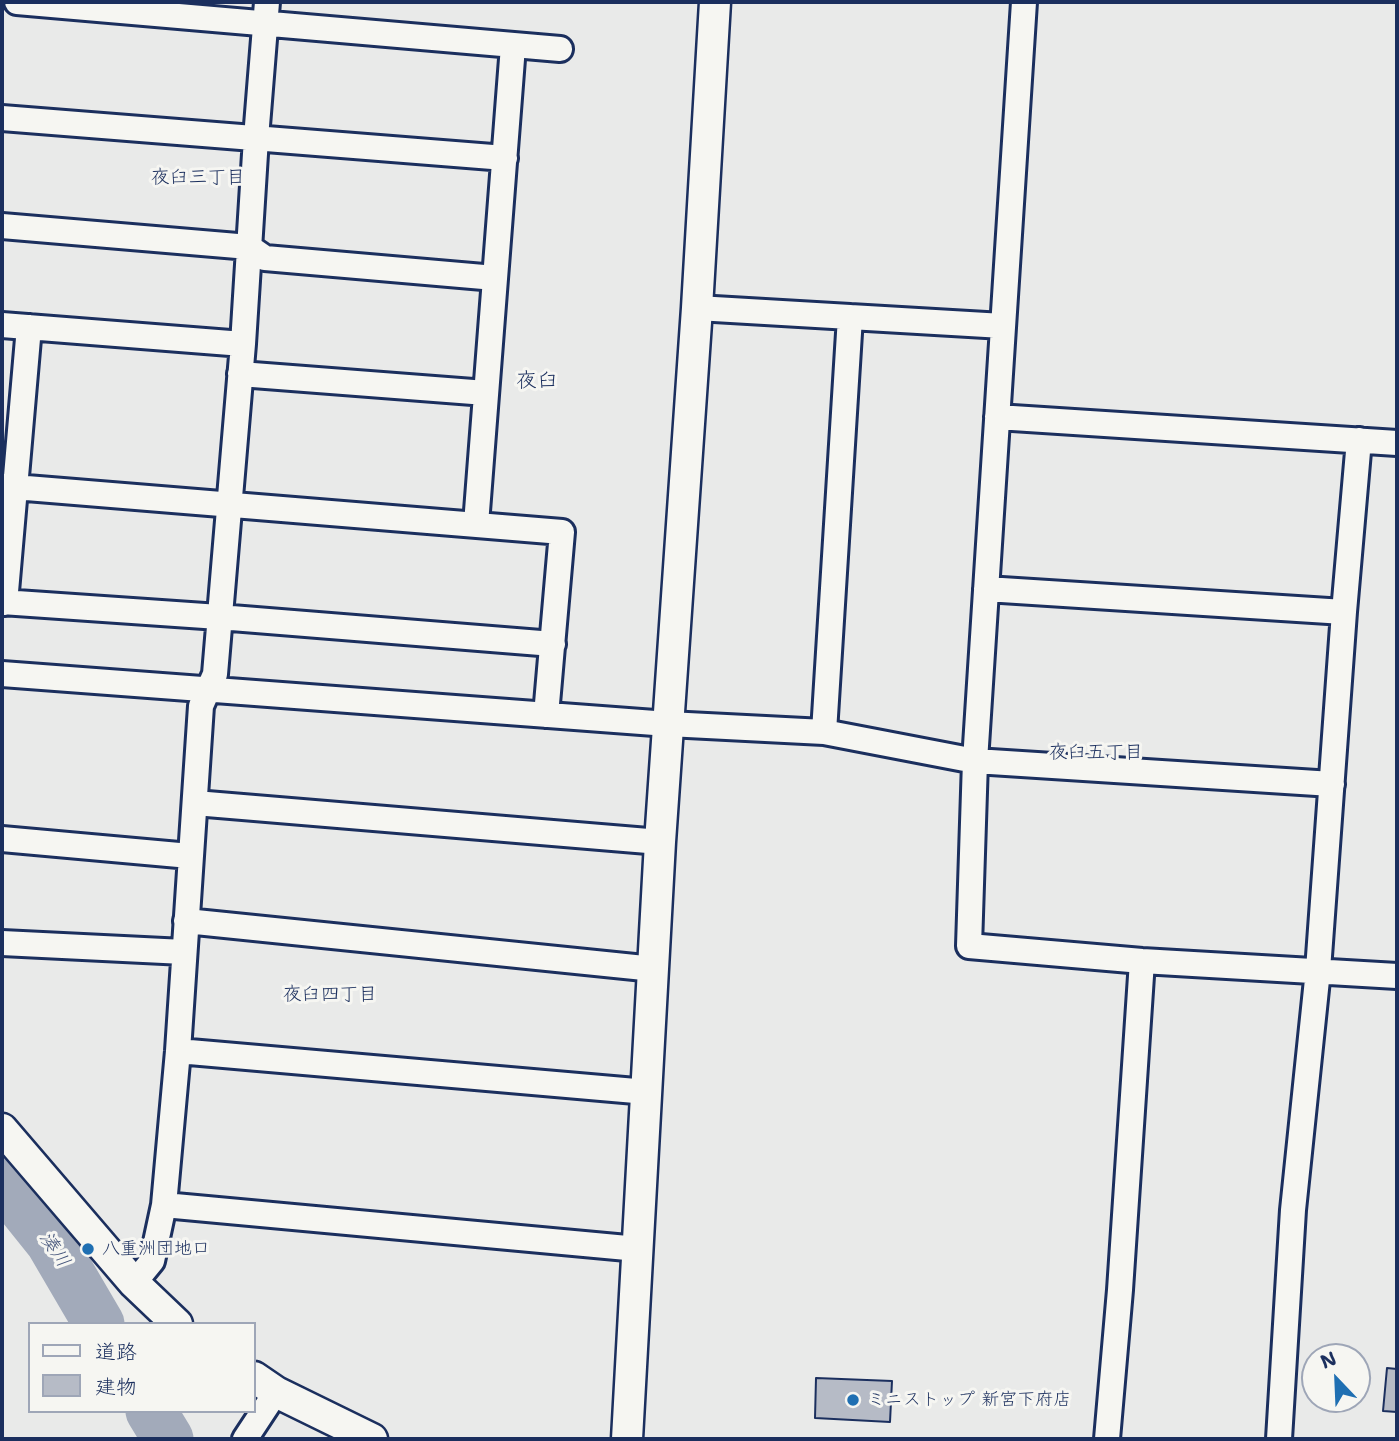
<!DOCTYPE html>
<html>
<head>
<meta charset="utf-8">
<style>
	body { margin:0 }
	#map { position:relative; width:1399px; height:1441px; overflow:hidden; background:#e9eae9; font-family:"Shantell Sans","Klee One",sans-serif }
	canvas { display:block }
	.frame { position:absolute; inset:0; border:4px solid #1b2f5e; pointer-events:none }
	.legend { position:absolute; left:28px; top:1322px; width:228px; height:91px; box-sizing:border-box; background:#f6f6f2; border:2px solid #9ea6b7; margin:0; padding:9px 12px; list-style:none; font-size:21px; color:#1b2f5e }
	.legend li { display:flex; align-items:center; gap:14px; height:35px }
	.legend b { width:35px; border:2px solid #9ea6b7 }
	.north { position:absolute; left:1301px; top:1343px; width:70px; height:70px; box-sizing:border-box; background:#f6f6f2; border:2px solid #9ea6b7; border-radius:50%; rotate:337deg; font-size:19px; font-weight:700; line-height:28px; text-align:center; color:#1b2f5e }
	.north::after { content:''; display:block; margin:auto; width:24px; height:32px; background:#1f6fb2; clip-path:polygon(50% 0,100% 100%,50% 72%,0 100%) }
</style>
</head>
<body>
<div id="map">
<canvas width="1399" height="1441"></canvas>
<div class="frame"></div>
<ul class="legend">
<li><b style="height:9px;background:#f6f6f2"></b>道路</li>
<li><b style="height:19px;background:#b6bbc6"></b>建物</li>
</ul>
<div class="north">N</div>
</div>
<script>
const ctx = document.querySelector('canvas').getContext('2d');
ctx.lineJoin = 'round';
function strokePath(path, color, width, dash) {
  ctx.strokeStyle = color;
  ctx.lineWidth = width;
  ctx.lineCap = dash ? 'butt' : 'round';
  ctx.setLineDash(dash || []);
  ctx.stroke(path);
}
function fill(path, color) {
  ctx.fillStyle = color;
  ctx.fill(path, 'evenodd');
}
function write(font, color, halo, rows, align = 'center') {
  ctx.font = font + ' "Shantell Sans","Klee One",sans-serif';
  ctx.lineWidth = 6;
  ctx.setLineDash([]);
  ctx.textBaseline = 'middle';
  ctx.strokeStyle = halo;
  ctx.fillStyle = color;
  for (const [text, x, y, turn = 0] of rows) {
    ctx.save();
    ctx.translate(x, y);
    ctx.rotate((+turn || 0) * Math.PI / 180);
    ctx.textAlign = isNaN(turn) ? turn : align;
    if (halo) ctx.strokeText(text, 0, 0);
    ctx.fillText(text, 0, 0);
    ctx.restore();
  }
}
const river = new Path2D(`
	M2,1181L51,1242L99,1324
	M151,1411L168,1439`);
const building = new Path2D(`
	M1387,1368L1397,1369V1412L1383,1411Z
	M816,1378L892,1381L890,1422L815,1418Z`);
const minor = new Path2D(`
	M17,2L560,49
	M1024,2L975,761L969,946L1142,961L1397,976
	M2,118L505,158
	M2,226L249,247L265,258L495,278
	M697,308L1003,326
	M2,325L243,344
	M240,374L486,393
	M997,417L1397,443
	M2,486L562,532L546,715
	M476,524L513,46
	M986,589L1344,612
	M2,602L219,617L553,644
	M5,603L29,327
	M2,674L668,724L824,732L975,761L1332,784
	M824,732L850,317
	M195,803L660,842
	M2,839L190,856
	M186,921L654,969
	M2,943L184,952
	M178,1051L647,1092
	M164,1205L638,1249
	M134,1283L152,1261L164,1205L178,1051L201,706L215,674L243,344L256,138L267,2
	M245,1439L276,1392
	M1107,1439L1120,1290L1142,961
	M1279,1439L1293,1210L1318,970L1344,612L1359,440`);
const tertiary = new Path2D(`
	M2,1129L134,1283L177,1324
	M254,1377L276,1392L372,1439
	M627,1439L660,842L697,308L715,2`);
const markers = [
	[88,1249,7,"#1f6fb2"],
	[853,1400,7,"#1f6fb2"]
];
const poiNames = [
	["八重洲団地口",102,1249],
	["ミニストップ 新宮下府店",867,1400]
];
const neighbourhoodNames = [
	["夜臼三丁目",198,178],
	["夜臼五丁目",1096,753],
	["夜臼四丁目",330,995]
];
const waterNames = [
	["湊川",54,1250,56]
];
const quarterNames = [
	["夜臼",537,382]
];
strokePath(river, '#a2aaba', 51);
fill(building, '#b6bbc6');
strokePath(building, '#1b2f5e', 2);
strokePath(minor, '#1b2f5e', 30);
strokePath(tertiary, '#1b2f5e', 35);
strokePath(minor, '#f6f6f2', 24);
strokePath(tertiary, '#f6f6f2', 30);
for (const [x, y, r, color] of markers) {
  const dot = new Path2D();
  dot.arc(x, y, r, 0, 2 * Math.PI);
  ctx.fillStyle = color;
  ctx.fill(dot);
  strokePath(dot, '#f6f6f2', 2.5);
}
write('18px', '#1b2f5e', '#f6f6f2', poiNames, 'left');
write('19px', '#1b2f5e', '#f6f6f2', neighbourhoodNames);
write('italic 19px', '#44547a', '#f6f6f2', waterNames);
write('21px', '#1b2f5e', '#f6f6f2', quarterNames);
</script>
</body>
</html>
